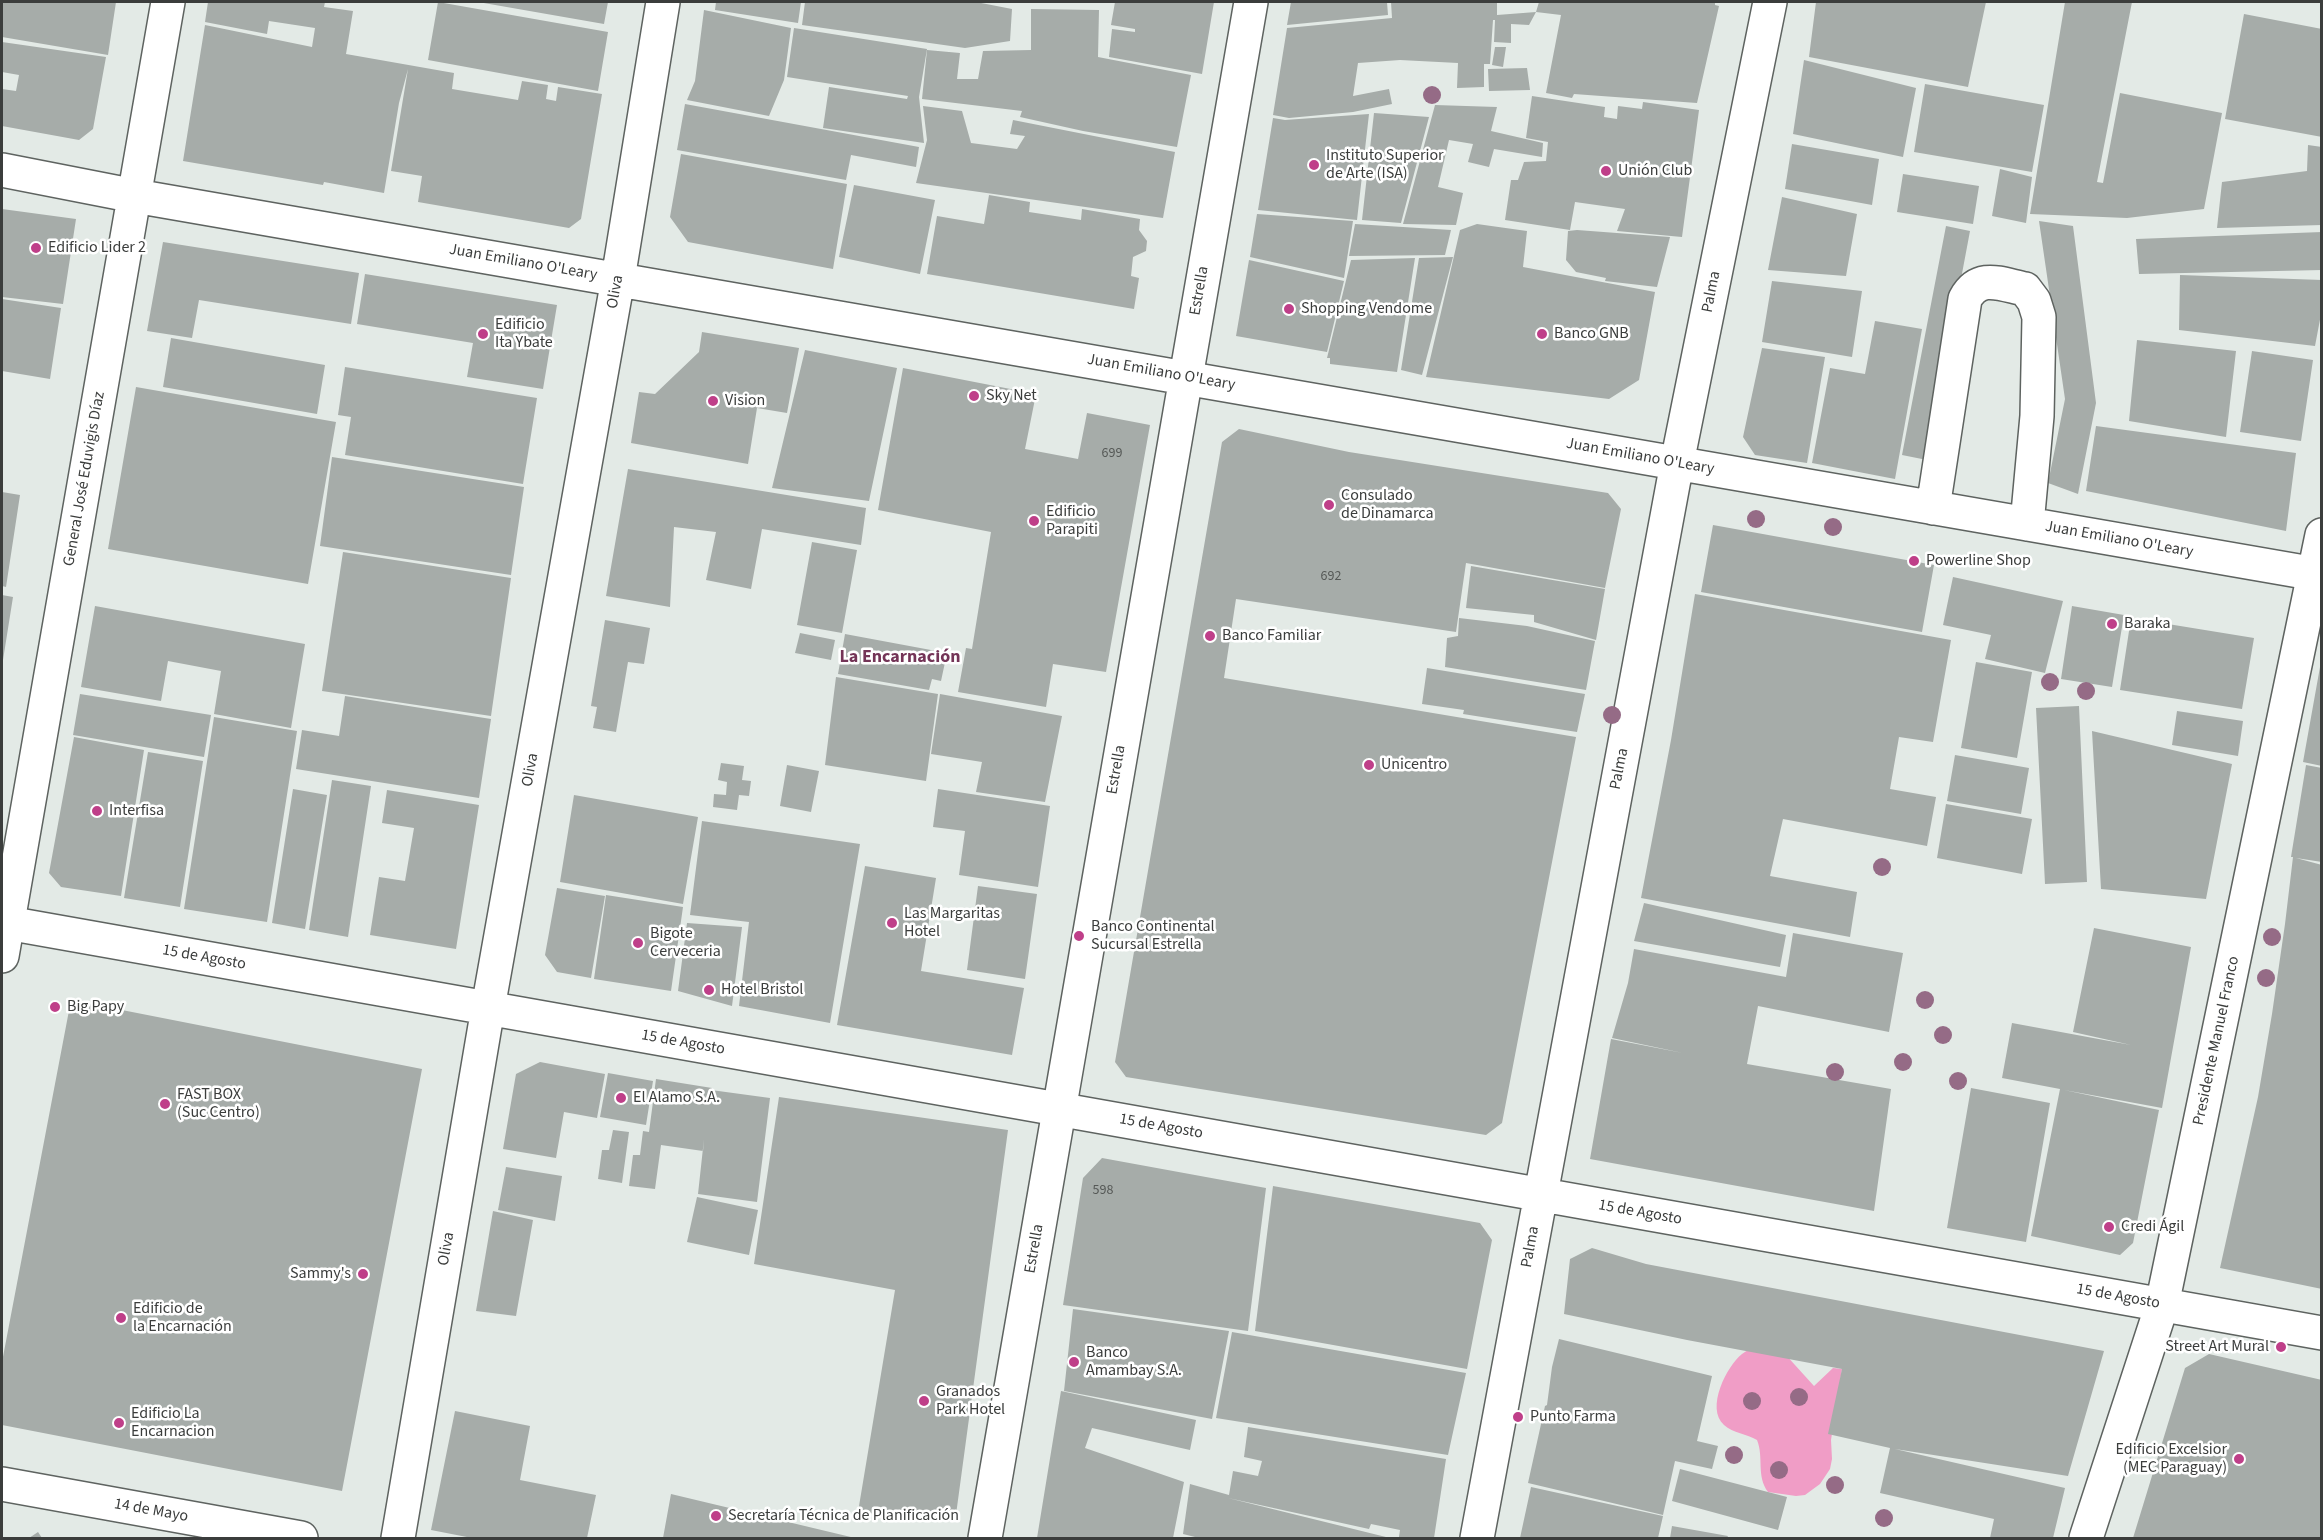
<!DOCTYPE html>
<html>
<head>
<meta charset="utf-8">
<style>
	body { margin:0 }
	#map { position:relative; width:2323px; height:1540px; overflow:hidden; background:#e3eae6; font-family:"Source Sans 3",sans-serif }
	canvas { display:block }
	.frame { position:absolute; inset:0; border:3px solid #3b3d3c; pointer-events:none }
</style>
</head>
<body>
<div id="map">
<canvas width="2323" height="1540"></canvas>
<div class="frame"></div>
</div>
<script>
const ctx = document.querySelector('canvas').getContext('2d');
ctx.lineJoin = 'round';
function fill(path, color) {
  ctx.fillStyle = color;
  ctx.fill(path, 'evenodd');
}
function strokePath(path, color, width, dash) {
  ctx.strokeStyle = color;
  ctx.lineWidth = width;
  ctx.lineCap = dash ? 'butt' : 'round';
  ctx.setLineDash(dash || []);
  ctx.stroke(path);
}
function write(font, color, halo, rows, align = 'center') {
  ctx.font = font + ' "Source Sans 3",sans-serif';
  ctx.lineWidth = 5;
  ctx.setLineDash([]);
  ctx.textBaseline = 'middle';
  ctx.strokeStyle = halo;
  ctx.fillStyle = color;
  for (const [text, x, y, turn = 0] of rows) {
    ctx.save();
    ctx.translate(x, y);
    ctx.rotate((+turn || 0) * Math.PI / 180);
    ctx.textAlign = isNaN(turn) ? turn : align;
    if (halo) ctx.strokeText(text, 0, 0);
    ctx.fillText(text, 0, 0);
    ctx.restore();
  }
}
const green = new Path2D(`
	M1759,1346L1785,1354L1814,1386L1833,1368L1842,1369L1831,1440L1832,1459L1830,1469L1820,1484L1805,1495L1796,1496L1768,1492C1756,1476 1764,1457 1757,1440C1747,1434 1733,1433 1724,1425C1705,1408 1727,1366 1742,1354C1747,1350 1754,1348 1759,1346Z`);
const building = new Path2D(`
	M2,2H116L108,55L2,37Z
	M208,2H325L324,7L353,11L346,54L454,73L452,89L518,100L522,81L548,85L546,99L556,101L558,87L602,94L581,219L569,228L418,202L422,176L391,171L408,69L399,103L384,193L324,182L323,185L183,161L205,25L312,47L315,28L269,21L267,34L205,22Z
	M438,2L608,32L598,91L428,60Z
	M478,2H608L604,24Z
	M716,2H801L798,23L715,10Z
	M805,2H976L1012,9L1010,41L965,48L802,25Z
	M1115,2H1214L1202,74L1109,57L1112,29L1135,32V29L1111,25Z
	M1291,2H1387L1388,15L1287,25Z
	M1391,2H1497V15L1536,12L1529,25L1511,24V43L1494,42L1495,20H1493L1490,64H1484V87L1457,88L1458,63L1400,60L1358,63L1353,96L1389,89L1392,104L1353,112L1289,118L1273,115L1287,28L1392,18Z
	M1539,2H1715V5L1719,6L1697,103L1574,94L1572,98L1546,93L1561,15L1536,12Z
	M1816,2H1986L1968,87L1809,57Z
	M2065,2H2132L2097,182L2103,183L2120,93L2222,113L2204,209L2127,218L2030,214Z
	M1031,9L1099,10L1098,57L1191,75L1177,147L1083,131L1020,117L1022,111L922,99L927,50L960,53L957,79H978L983,51L1031,50Z
	M704,10L791,28L784,80L769,116L687,100L695,81Z
	M2244,14L2322,29V137L2225,119Z
	M794,28L927,49L919,97L924,143L823,128L829,87L907,99L908,96L787,77Z
	M2,42L106,57L93,129L79,140L2,126V89L16,91L19,75L2,72Z
	M1495,47H1506L1503,67L1492,65Z
	M1804,60L1916,88L1903,157L1793,134Z
	M1527,68L1530,90L1489,91L1488,69Z
	M1925,84L2044,105L2032,172L1914,152Z
	M1532,96L1605,107L1604,117L1617,119L1618,106L1642,109L1643,102L1699,110L1682,237L1617,231L1625,209L1575,202L1570,230L1505,220L1511,180H1518L1524,162L1546,161L1548,142L1526,138Z
	M685,104L919,147L916,167L851,155L846,180L677,150Z
	M1435,105L1497,107L1491,131L1543,143L1542,157L1494,149L1489,167L1468,162L1473,144L1449,140L1438,187L1463,193L1456,225L1403,224Z
	M923,106L962,111L971,143L1017,149L1025,136L1010,134L1013,120L1175,152L1163,218L916,183L927,140Z
	M1374,113L1429,117L1401,223L1362,220Z
	M1369,114L1357,220L1258,210L1273,118L1285,120Z
	M1792,144L1879,159L1872,205L1785,189Z
	M2308,145L2322,147V225L2217,228L2222,182L2307,171Z
	M681,154L847,184L833,269L688,242L670,217Z
	M2000,169L2032,177L2026,223L1992,216Z
	M1903,174L1979,186L1973,224L1897,212Z
	M854,185L935,200L920,274L839,257Z
	M989,195L1030,202L1029,212L1081,220L1082,209L1140,219L1139,230L1147,241L1146,251L1133,257L1131,276L1139,278L1134,309L927,274L937,216L984,224Z
	M1782,197L1857,214L1846,276L1768,270Z
	M2,209L76,219L63,304L2,297L3,276H2Z
	M1257,214L1353,221L1344,278L1250,257Z
	M2039,221L2073,226L2096,403L2078,494L2048,483L2065,399Z
	M1355,224L1451,230L1445,255L1349,256Z
	M1477,224L1527,231L1523,267L1655,292L1639,380L1609,399L1426,377L1460,230Z
	M1946,226L1970,231L1927,460L1902,455Z
	M1577,230L1670,237L1657,287L1605,281L1606,278L1576,272L1566,260L1568,231Z
	M2322,232V270L2139,274L2136,239Z
	M163,242L359,273L351,324L199,300L192,338L147,331Z
	M1453,257L1422,375L1401,370L1419,258Z
	M1415,258L1397,372L1330,364V358H1327L1351,260Z
	M1249,260L1344,281L1327,352L1236,336Z
	M365,274L557,305L543,389L467,377L473,343L357,324Z
	M2180,275L2322,280V309L2315,346L2179,330Z
	M1772,281L1862,291L1852,357L1762,342Z
	M2,299L61,308L50,379L2,371Z
	M1875,321L1922,329L1895,479L1812,463L1830,368L1865,374Z
	M702,332L799,348L787,413L757,408L748,464L631,443L639,392L655,394L699,352Z
	M171,338L325,365L317,414L163,387Z
	M2137,340L2236,351L2226,437L2129,421Z
	M1762,348L1825,357L1807,463L1755,455L1743,437Z
	M805,350L897,368L869,501L772,488Z
	M2252,351L2313,360L2301,441L2240,432Z
	M345,367L537,398L523,484L345,455L351,417L338,415Z
	M903,368L1036,394L1025,449L1078,459L1087,413L1150,425L1106,672L1053,664L1046,707L958,692L966,648L972,649L991,532L878,510Z
	M136,387L336,422L308,584L108,549Z
	M2096,426L2296,453L2286,531L2086,491Z
	M1239,429L1349,452L1608,493L1621,509L1605,588L1466,563L1456,632L1236,599L1224,678L1576,737L1502,1123L1486,1135L1126,1077L1115,1062L1222,442Z
	M332,457L524,487L511,575L320,546Z
	M628,469L866,508L861,545L762,529L751,589L706,580L716,532L674,527L670,607L606,596Z
	M2,492L20,495L6,587L2,586Z
	M1713,525L1934,565L1922,632L1701,592Z
	M812,542L857,550L842,633L797,625Z
	M343,552L511,578L491,716L322,691Z
	M1471,566L1605,589L1596,640L1534,622V615L1466,608Z
	M1953,577L2063,601L2045,673L1985,659L1991,635L1943,625Z
	M1695,594L1951,640L1933,742L1899,737L1890,789L1936,797L1927,846L1783,819L1770,876L1857,892L1850,937L1641,898L1671,740Z
	M2,595L13,597L3,660H2Z
	M95,606L305,644L291,728L214,714L221,671L168,661L161,701L81,687Z
	M2072,606L2124,615L2112,687L2061,679Z
	M1459,618L1527,626L1595,641L1586,690L1445,667L1447,638L1458,636Z
	M2131,618L2254,638L2242,709L2120,690Z
	M605,620L650,628L644,664L628,662L616,732L593,728L597,707L591,706Z
	M800,633L835,640L831,660L795,653Z
	M845,634L947,653L941,681L932,679L929,690L838,674Z
	M1976,662L2032,672L2017,758L1961,748Z
	M2320,667H2322V766L2303,762Z
	M1427,668L1585,694L1577,732L1463,714L1464,710L1422,704Z
	M836,677L938,694L926,781L825,765Z
	M80,694L211,715L204,757L73,735Z
	M940,694L1062,716L1045,802L976,792L982,762L931,754Z
	M345,696L491,719L479,798L296,769L302,730L339,736Z
	M2079,706L2087,882L2045,884L2036,708Z
	M2177,711L2243,721L2238,756L2172,745Z
	M214,717L297,731L267,922L184,909Z
	M2092,731L2232,764L2206,899L2101,889Z
	M74,737L144,750L121,896L61,887L49,873Z
	M148,752L203,761L180,907L124,898Z
	M1955,755L2029,768L2021,814L1947,801Z
	M721,763L744,766L742,780L751,781L749,796L739,795L737,810L713,807L714,794L726,795L727,782L718,780Z
	M787,765L819,771L811,812L780,806Z
	M2306,765L2322,768V862L2296,858L2322,865V1289L2220,1268L2258,1097L2272,1014L2285,924L2293,857H2291Z
	M332,780L371,786L348,937L309,930Z
	M293,789L327,795L305,929L272,923Z
	M938,789L1050,806L1038,887L959,875L965,831L933,827Z
	M387,790L479,805L456,949L370,935L379,877L405,881L414,828L382,823Z
	M574,795L698,817L683,904L560,882Z
	M1946,804L2032,819L2022,874L1937,858Z
	M702,821L860,844L830,1023L739,1006L749,922L690,915Z
	M865,866L936,878L921,971L1024,988L1012,1055L837,1025Z
	M978,886L1037,894L1025,979L967,970Z
	M557,888L605,896L591,978L557,972L545,955Z
	M606,895L683,907L671,991L594,979Z
	M1644,903L1786,935L1780,967L1634,941Z
	M687,923L742,927L732,1006L678,991Z
	M2094,928L2191,947L2162,1108L2064,1090L2159,1110L2133,1243L2120,1255L2031,1236L2060,1089L2002,1078L2012,1023L2131,1045L2073,1032Z
	M1793,933L1903,953L1889,1032L1758,1006L1747,1064L1891,1089L1874,1211L1590,1159L1611,1039L1683,1053L1612,1038L1628,983L1634,949L1786,977Z
	M71,1000L422,1069L342,1491L2,1425V1362Z
	M540,1062L605,1074L597,1118L564,1112L556,1158L503,1149L516,1074Z
	M608,1073L653,1081L646,1125L600,1117Z
	M656,1079L712,1088L711,1090L770,1098L757,1202L698,1194L704,1139L703,1151L661,1145L655,1189L629,1186L633,1155H640L643,1131L649,1132Z
	M1971,1088L2050,1103L2026,1242L1947,1228Z
	M779,1097L1008,1130L955,1522L858,1512L895,1290L754,1264Z
	M613,1130L629,1132L622,1183L598,1179L602,1150H609Z
	M1102,1158L1266,1188L1248,1331L1063,1305L1083,1178Z
	M506,1167L562,1176L555,1221L498,1210Z
	M1273,1186L1480,1223L1492,1240L1467,1369L1255,1331Z
	M697,1197L758,1210L749,1255L687,1242Z
	M493,1211L533,1220L516,1316L476,1311Z
	M1592,1248L1646,1264L2104,1351L2068,1476L1895,1449L2065,1488L2053,1538H1990L1994,1519L1880,1493L1890,1448L1828,1434L1842,1369L1687,1340L1564,1314L1570,1259Z
	M1073,1309L1229,1331L1212,1419L1064,1391Z
	M1232,1332L1466,1373L1448,1455L1216,1418Z
	M1559,1339L1712,1376L1697,1441L1718,1446L1712,1469L1675,1461L1663,1515L1528,1483L1545,1406L1547,1405L1552,1367Z
	M2209,1354L2322,1380V1538H2133L2185,1368Z
	M1061,1391L1196,1420L1190,1450L1092,1428L1085,1448L1184,1482L1173,1538H1037Z
	M455,1411L530,1426L520,1480L596,1495L587,1538H472L431,1530Z
	M1248,1427L1446,1459L1434,1538H1404L1399,1537L1400,1530L1371,1524L1369,1529L1228,1498L1390,1538H1199L1183,1534L1190,1484L1229,1495L1233,1471L1258,1476L1262,1461L1244,1457Z
	M1680,1469L1787,1497L1778,1530L1672,1501Z
	M1531,1487L1663,1516L1658,1538H1520Z
	M671,1494L855,1538H663Z
	M1672,1526L1728,1536L1727,1538H1670Z
	M38,1532L42,1538H29Z`);
const minor = new Path2D(`
	M2,170L135,196L2322,575
	M1933,508L1965,299C1979,273 2000,284 2025,289L2034,301L2039,317L2037,416L2027,524
	M2,922L2322,1333
	M2,956L168,2
	M2,1484L301,1538
	M398,1538L488,1008L618,279L663,2
	M985,1538L1251,2
	M1477,1538L1677,463L1770,2
	M2086,1538L2162,1305L2322,535`);
const trees = [
	[1432,95],
	[1756,519],
	[1833,527],
	[2050,682],
	[2086,691],
	[1612,715],
	[1882,867],
	[2272,937],
	[2266,978],
	[1925,1000],
	[1943,1035],
	[1903,1062],
	[1835,1072],
	[1958,1081],
	[1799,1397],
	[1752,1401],
	[1734,1455],
	[1779,1470],
	[1835,1485],
	[1884,1518]
];
const markers = [
	[1314,165,6,"#bf3f89"],
	[1606,171,6,"#bf3f89"],
	[36,248,6,"#bf3f89"],
	[1289,309,6,"#bf3f89"],
	[483,334,6,"#bf3f89"],
	[1542,334,6,"#bf3f89"],
	[974,396,6,"#bf3f89"],
	[713,401,6,"#bf3f89"],
	[1329,505,6,"#bf3f89"],
	[1034,521,6,"#bf3f89"],
	[1914,561,6,"#bf3f89"],
	[2112,624,6,"#bf3f89"],
	[1210,636,6,"#bf3f89"],
	[1369,765,6,"#bf3f89"],
	[97,811,6,"#bf3f89"],
	[892,923,6,"#bf3f89"],
	[1079,936,6,"#bf3f89"],
	[638,943,6,"#bf3f89"],
	[709,990,6,"#bf3f89"],
	[55,1007,6,"#bf3f89"],
	[621,1098,6,"#bf3f89"],
	[165,1104,6,"#bf3f89"],
	[2109,1227,6,"#bf3f89"],
	[363,1274,6,"#bf3f89"],
	[121,1318,6,"#bf3f89"],
	[2281,1347,6,"#bf3f89"],
	[1074,1362,6,"#bf3f89"],
	[924,1401,6,"#bf3f89"],
	[1518,1417,6,"#bf3f89"],
	[119,1423,6,"#bf3f89"],
	[2239,1459,6,"#bf3f89"],
	[716,1516,6,"#bf3f89"]
];
const numberNames = [
	["699",1112,454],
	["692",1331,577],
	["598",1103,1191]
];
const poiNames = [
	["Instituto Superior",1326,156],
	["de Arte (ISA)",1326,174],
	["Unión Club",1618,171],
	["Edificio Lider 2",48,248],
	["Shopping Vendome",1301,309],
	["Edificio",495,325],
	["Ita Ybate",495,343],
	["Banco GNB",1554,334],
	["Sky Net",986,396],
	["Vision",725,401],
	["Consulado",1341,496],
	["de Dinamarca",1341,514],
	["Edificio",1046,512],
	["Parapiti",1046,530],
	["Powerline Shop",1926,561],
	["Baraka",2124,624],
	["Banco Familiar",1222,636],
	["Unicentro",1381,765],
	["Interfisa",109,811],
	["Las Margaritas",904,914],
	["Hotel",904,932],
	["Banco Continental",1091,927],
	["Sucursal Estrella",1091,945],
	["Bigote",650,934],
	["Cerveceria",650,952],
	["Hotel Bristol",721,990],
	["Big Papy",67,1007],
	["FAST BOX",177,1095],
	["(Suc Centro)",177,1113],
	["El Alamo S.A.",633,1098],
	["Credi Ágil",2121,1227],
	["Sammy's",351,1274,"right"],
	["Edificio de",133,1309],
	["la Encarnación",133,1327],
	["Street Art Mural",2269,1347,"right"],
	["Banco",1086,1353],
	["Amambay S.A.",1086,1371],
	["Granados",936,1392],
	["Park Hotel",936,1410],
	["Edificio La",131,1414],
	["Encarnacion",131,1432],
	["Punto Farma",1530,1417],
	["Edificio Excelsior",2227,1450,"right"],
	["(MEC Paraguay)",2227,1468,"right"],
	["Secretaría Técnica de Planificación",728,1516]
];
const streetNames = [
	["Juan Emiliano O'Leary",523,263,10],
	["Estrella",1200,291,-80],
	["Oliva",616,292,-80],
	["Palma",1712,292,-79],
	["Juan Emiliano O'Leary",1161,373,10],
	["Juan Emiliano O'Leary",1640,457,10],
	["General José Eduvigis Díaz",85,479,-80],
	["Juan Emiliano O'Leary",2119,540,10],
	["Palma",1620,769,-79],
	["Oliva",531,770,-80],
	["Estrella",1117,770,-80],
	["15 de Agosto",204,958,10],
	["Presidente Manuel Franco",2217,1041,-78],
	["15 de Agosto",683,1043,10],
	["15 de Agosto",1161,1127,10],
	["15 de Agosto",1640,1213,10],
	["Palma",1531,1247,-80],
	["Oliva",447,1249,-80],
	["Estrella",1035,1249,-80],
	["15 de Agosto",2118,1297,10],
	["14 de Mayo",151,1511,10]
];
const neighbourhoodNames = [
	["La Encarnación",900,658]
];
fill(green, '#f09dc6');
fill(building, '#a6aca9');
strokePath(minor, '#5e6360', 36);
strokePath(minor, '#fff', 33);
ctx.fillStyle = '#956b86';
for (const [x, y] of trees) {
  ctx.beginPath();
  ctx.arc(x, y, 9, 0, 2 * Math.PI);
  ctx.fill();
}
for (const [x, y, r, color] of markers) {
  const dot = new Path2D();
  dot.arc(x, y, r, 0, 2 * Math.PI);
  ctx.fillStyle = color;
  ctx.fill(dot);
  strokePath(dot, '#fff', 2);
}
write('14px', '#565957', null, numberNames);
write('16px', '#3b3d3c', '#fff', poiNames, 'left');
write('16px', '#3b3d3c', '#fff', streetNames);
write('bold 18px', '#743457', '#fff', neighbourhoodNames);
</script>
</body>
</html>
